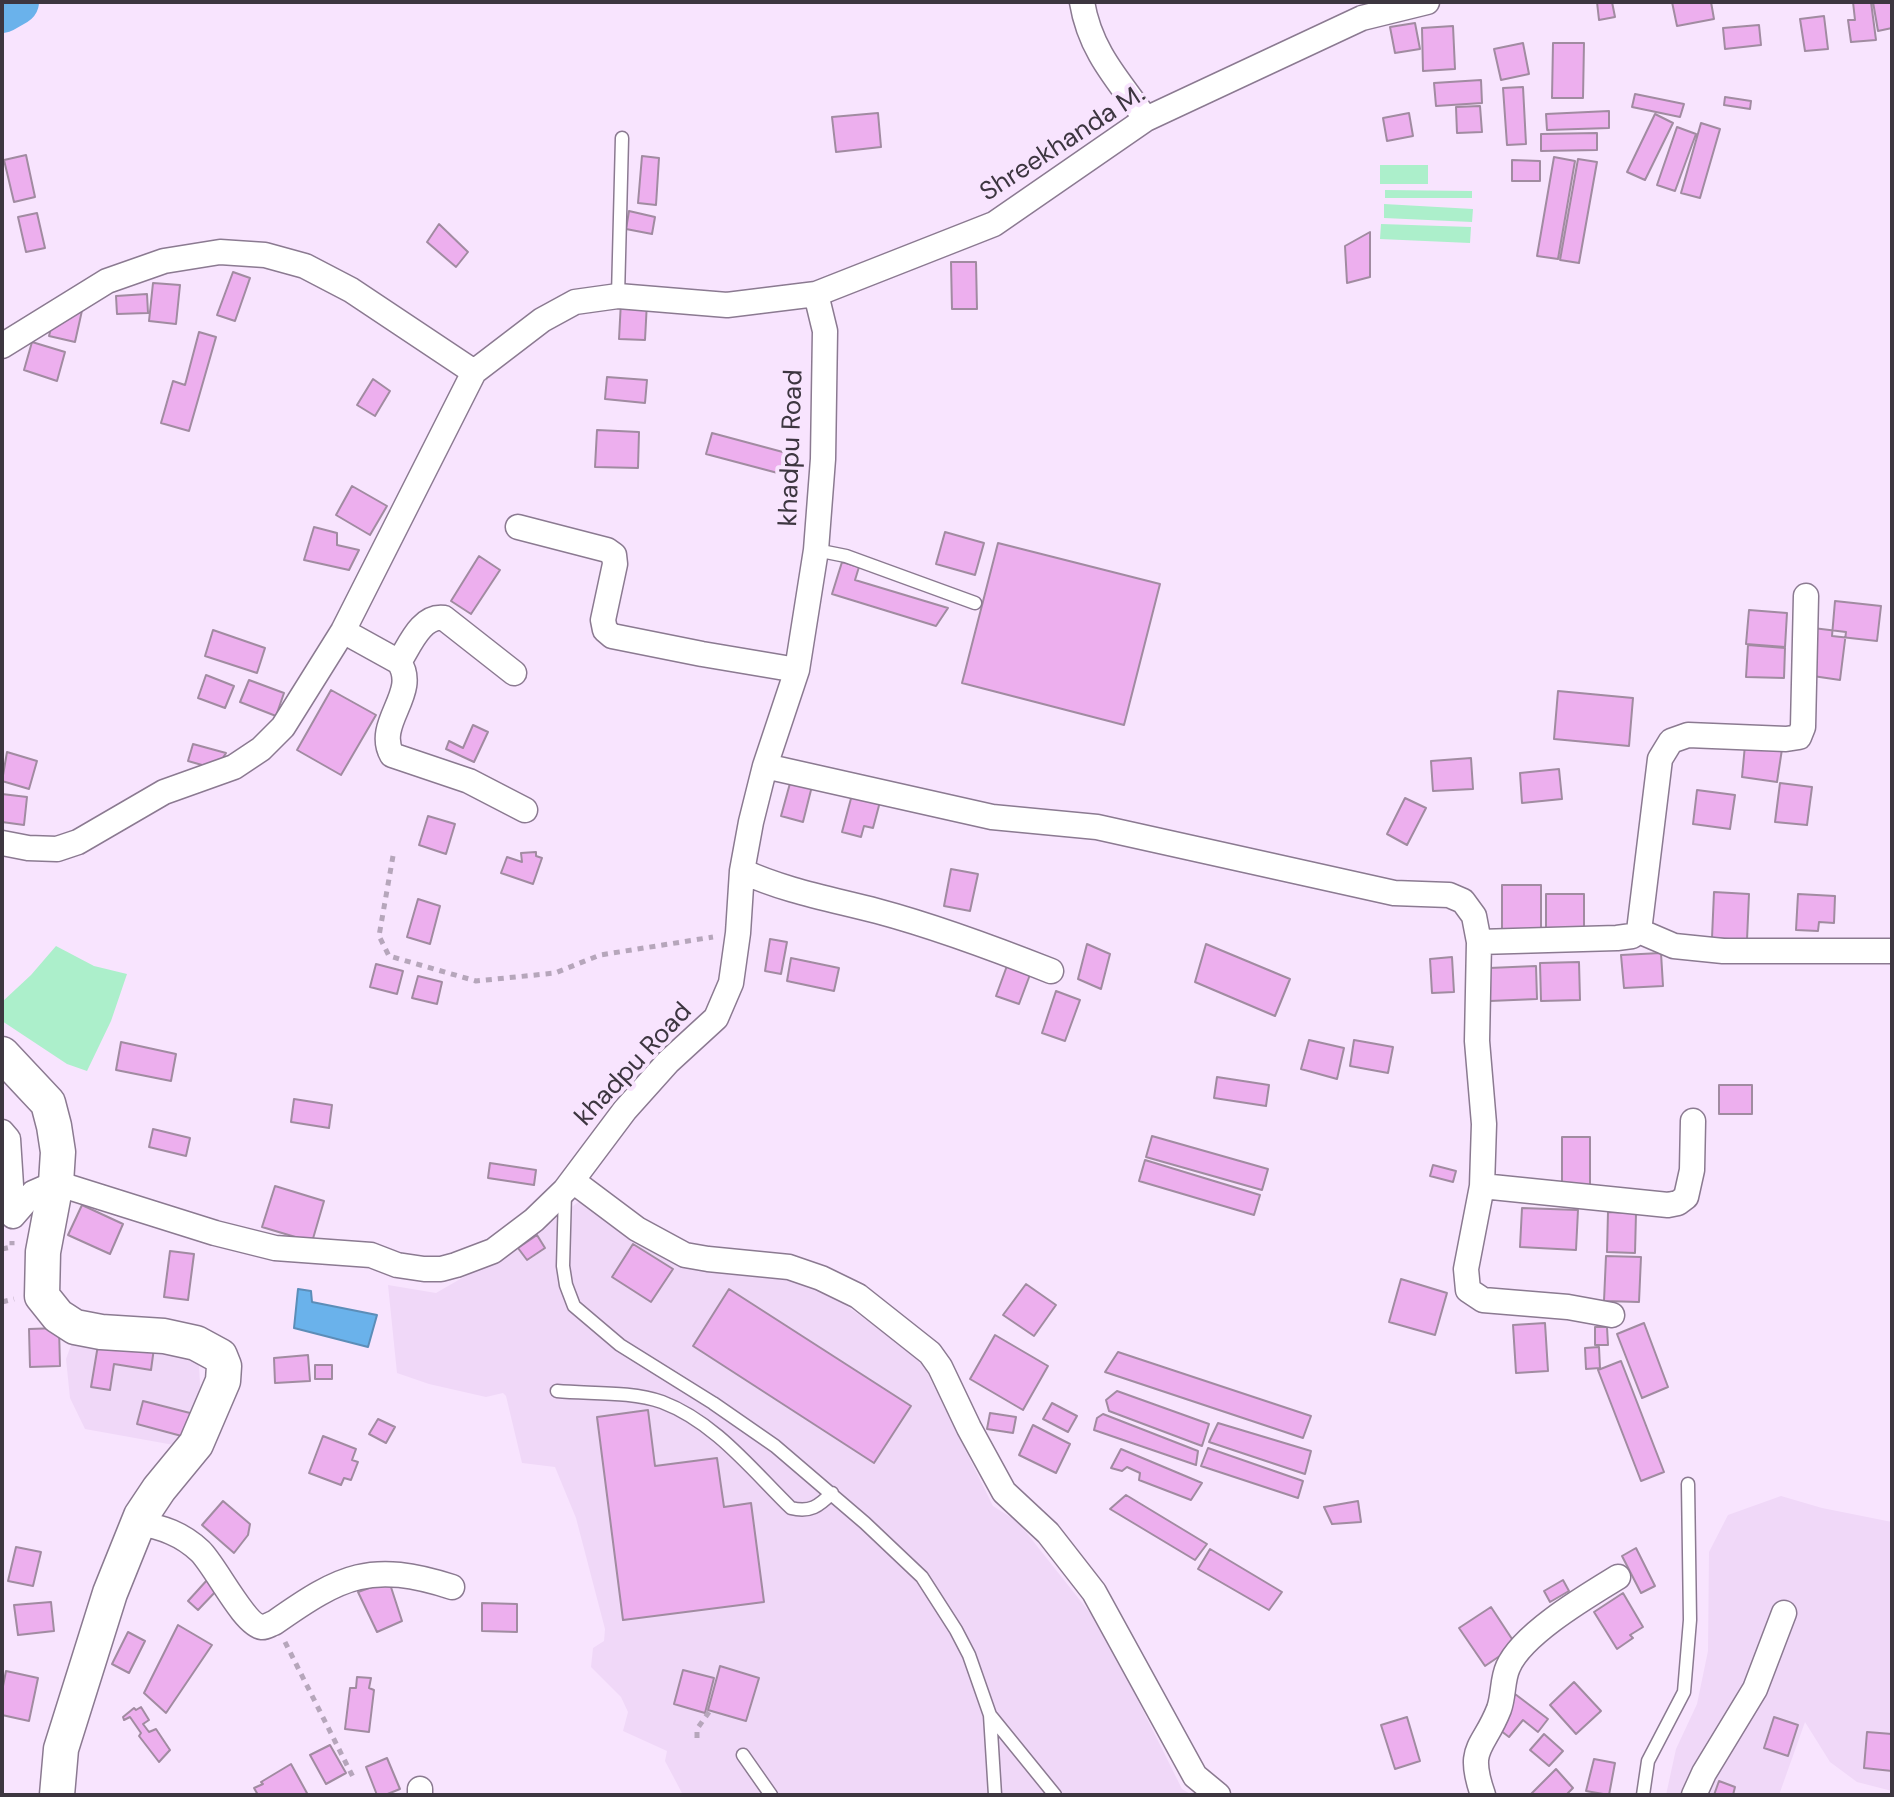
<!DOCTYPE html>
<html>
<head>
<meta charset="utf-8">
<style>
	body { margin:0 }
	#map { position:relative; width:1894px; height:1797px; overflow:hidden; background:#f8e4fe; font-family:"DM Sans",sans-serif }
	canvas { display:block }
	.frame { position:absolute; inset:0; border:4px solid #3d3640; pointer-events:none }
</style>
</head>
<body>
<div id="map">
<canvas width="1894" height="1797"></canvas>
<div class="frame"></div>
</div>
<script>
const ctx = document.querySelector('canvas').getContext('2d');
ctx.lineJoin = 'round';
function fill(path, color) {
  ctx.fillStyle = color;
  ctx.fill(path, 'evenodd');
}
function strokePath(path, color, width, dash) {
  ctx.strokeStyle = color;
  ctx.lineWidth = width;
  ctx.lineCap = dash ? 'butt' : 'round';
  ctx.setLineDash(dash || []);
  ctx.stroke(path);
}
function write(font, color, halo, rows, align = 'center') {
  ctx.font = font + ' "DM Sans",sans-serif';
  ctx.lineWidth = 8;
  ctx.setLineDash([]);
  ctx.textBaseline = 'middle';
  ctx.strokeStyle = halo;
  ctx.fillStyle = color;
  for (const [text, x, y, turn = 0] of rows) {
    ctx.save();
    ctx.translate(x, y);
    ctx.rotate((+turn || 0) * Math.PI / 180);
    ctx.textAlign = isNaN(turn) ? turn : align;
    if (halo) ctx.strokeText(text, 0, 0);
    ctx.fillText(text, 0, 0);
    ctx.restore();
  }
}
const built = new Path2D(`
	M581,1200L674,1263L810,1280L920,1358L993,1506L1018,1522L1102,1628L1182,1789L1192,1795H683L665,1761L667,1751L623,1731L628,1712L621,1697L591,1667L593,1648L604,1641L605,1629L576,1518L555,1467L522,1463L506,1396L503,1393L486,1397L429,1384L397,1373L388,1285L436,1293L526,1241Z
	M75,1334L198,1352L202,1414L185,1447L85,1429L70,1398L66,1359Z
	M1781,1496L1822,1508L1892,1522V1791L1857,1782L1830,1762L1805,1722L1779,1795H1666L1676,1749L1697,1704L1708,1651L1709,1552L1728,1515Z`);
const green = new Path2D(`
	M1380,165H1428V184H1380Z
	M1385,190L1472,191V198H1385Z
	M1384,204L1473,209L1472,222L1384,218Z
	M1381,224L1471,227L1470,243L1380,239Z
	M56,946L94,966L127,974L111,1021L87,1071L67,1064L2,1021V1002L31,975Z`);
const water = new Path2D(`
	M298,1289L311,1291L312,1302L377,1315L368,1347L294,1328Z`);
const river = new Path2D(`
	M2,10L16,2`);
const building = new Path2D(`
	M1597,2H1612L1615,17L1599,20Z
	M1672,2H1711L1714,19L1677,26Z
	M1853,2H1871L1876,40L1851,42L1848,20H1855Z
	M1873,2H1892V28L1878,31Z
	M1824,16L1828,49L1805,51L1800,19Z
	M1415,23L1420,49L1395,53L1390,27Z
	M1759,25L1761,45L1725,49L1723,28Z
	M1453,26L1455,69L1423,71L1422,28Z
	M1523,43L1529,74L1501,80L1494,49Z
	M1553,43H1584L1583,98H1552Z
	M1481,80L1482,103L1436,106L1434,83Z
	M1523,87L1526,144L1507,145L1503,88Z
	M1635,94L1684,104L1680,117L1632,107Z
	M1725,97L1751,101L1750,109L1724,105Z
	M1480,106L1482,132L1457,133L1456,107Z
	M1609,111V128L1547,130L1546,114Z
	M878,113L881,147L836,152L832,117Z
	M1409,113L1413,136L1387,141L1383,118Z
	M1655,114L1673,123L1645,180L1627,172Z
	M1701,123L1720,129L1700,198L1681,193Z
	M1677,127L1696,134L1675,191L1657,185Z
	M1597,133V150L1541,151V134Z
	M26,155L35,197L14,202L4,160Z
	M642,156L659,158L656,205L638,203Z
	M1554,157L1575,161L1558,259L1537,256Z
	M1578,159L1597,162L1579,263L1560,260Z
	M1512,160L1540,161V181H1512Z
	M629,211L655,217L652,234L626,229Z
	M37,213L45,248L26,252L18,217Z
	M439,224L468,252L456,267L427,242Z
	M1370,232V277L1347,283L1345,246Z
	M951,262H976L977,309H952Z
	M233,272L250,278L235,321L217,315Z
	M153,283L180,285L176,324L149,321Z
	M147,294L148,313L117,314L116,296Z
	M621,301L647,302L645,340L619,339Z
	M83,306L75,342L49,336L52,324Z
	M199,332L216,337L189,431L161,423L173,381L185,385Z
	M32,342L65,352L57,381L24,370Z
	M607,377L647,380L645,403L605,399Z
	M373,379L390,391L375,416L357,405Z
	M597,430L639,432L638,468L595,467Z
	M712,433L794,455L789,476L706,454Z
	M352,486L387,506L370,535L336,515Z
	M314,527L337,533V545L359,550L349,570L304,560Z
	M945,532L984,543L975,575L936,564Z
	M998,543L1160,584L1124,725L962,683Z
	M479,556L500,570L471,614L451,601Z
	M842,562L859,567L855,580L948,608L936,626L832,594Z
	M1835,601L1881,606L1877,641L1832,636Z
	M1749,610L1787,613L1785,647L1746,644Z
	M1813,628L1846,632L1840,680L1806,675Z
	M213,630L265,648L257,673L205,656Z
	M1748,645L1785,648L1784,678L1746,677Z
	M206,675L234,686L225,708L198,698Z
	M249,680L284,693L276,716L240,702Z
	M331,690L376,715L341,775L297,750Z
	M1558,691L1633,698L1629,746L1554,739Z
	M473,725L488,732L474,762L446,749L449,741L463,748Z
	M193,744L226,753L216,769L188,761Z
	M1745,745L1782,749L1777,782L1742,777Z
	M7,752L37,761L29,789L2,781Z
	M1471,758L1473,789L1433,791L1431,761Z
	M1559,769L1562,799L1522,803L1520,773Z
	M792,776L813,782L803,822L781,816Z
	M1780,783L1812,787L1807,825L1775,822Z
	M1697,790L1735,795L1730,829L1693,824Z
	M853,791L881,798L873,828L864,826L861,837L842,832Z
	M2,794L27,797L24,825L2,822Z
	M1405,798L1426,808L1407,845L1387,834Z
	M428,816L455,824L446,854L419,845Z
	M536,852V856L542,858L533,884L501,873L507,857L522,862L521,853Z
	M951,869L978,874L970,911L944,906Z
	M1502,885H1541V932H1502Z
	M1714,892L1749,894L1747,940L1712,938Z
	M1546,894H1584V934L1546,933Z
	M1798,894L1835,896L1834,923L1819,922L1818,931L1796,930Z
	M418,899L440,906L430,944L407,937Z
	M770,939L787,942L781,974L765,971Z
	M1087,944L1110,954L1101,989L1078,979Z
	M1206,944L1290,979L1275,1016L1195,982Z
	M1661,953L1663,986L1624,988L1621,955Z
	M1452,957L1454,992L1432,993L1430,959Z
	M791,958L839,968L834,991L787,981Z
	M1579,962L1580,1000L1541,1001L1540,963Z
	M1008,963L1031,972L1019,1004L996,996Z
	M376,964L403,971L397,994L370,987Z
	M1536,966L1537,999L1490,1001L1489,968Z
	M418,976L442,982L437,1004L412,998Z
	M1056,991L1080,1000L1065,1041L1042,1033Z
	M1309,1040L1344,1048L1337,1079L1301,1069Z
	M1354,1040L1393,1047L1388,1073L1350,1066Z
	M121,1042L176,1054L171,1081L116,1070Z
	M1217,1077L1269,1085L1266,1106L1214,1098Z
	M1719,1085H1752V1114H1719Z
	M294,1099L332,1105L329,1128L291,1122Z
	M153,1129L190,1138L186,1156L149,1147Z
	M1152,1136L1268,1169L1262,1190L1146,1157Z
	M1562,1137H1590V1186H1562Z
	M1145,1160L1260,1195L1254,1215L1139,1181Z
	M490,1163L536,1170L534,1185L488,1178Z
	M1433,1165L1456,1171L1453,1182L1430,1176Z
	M275,1186L324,1201L312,1242L262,1227Z
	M82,1205L123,1224L110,1254L68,1235Z
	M1522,1208L1578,1210L1576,1250L1520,1247Z
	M1608,1212L1636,1213L1635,1253L1607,1252Z
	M537,1235L545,1248L527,1260L518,1248Z
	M633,1244L673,1269L651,1302L612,1277Z
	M170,1251L194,1254L188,1300L164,1297Z
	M1606,1256L1641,1257L1639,1302L1604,1301Z
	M1401,1279L1447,1293L1435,1335L1389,1322Z
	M1026,1284L1056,1305L1034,1336L1003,1315Z
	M729,1289L911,1406L874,1463L693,1346Z
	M1545,1323L1548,1371L1516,1373L1513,1325Z
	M1644,1323L1668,1387L1642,1398L1617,1334Z
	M1595,1327H1607L1608,1345H1595Z
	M59,1328L60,1366L30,1367L29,1329Z
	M995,1335L1048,1366L1023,1410L970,1379Z
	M99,1339L154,1348L151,1370L114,1364L110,1390L91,1387Z
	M1599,1347L1600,1368L1586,1369L1585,1348Z
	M1118,1352L1311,1416L1303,1438L1105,1372Z
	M308,1355L310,1381L275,1383L274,1358Z
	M1621,1361L1664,1472L1641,1481L1598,1370Z
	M315,1365H332V1379H315Z
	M1117,1391L1209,1424L1202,1446L1109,1411L1106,1400Z
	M143,1401L194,1414L189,1438L137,1424Z
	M1052,1403L1077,1416L1068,1432L1043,1419Z
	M648,1410L655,1466L717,1458L724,1507L751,1503L764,1602L623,1620L597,1417Z
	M990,1413L1016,1417L1013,1433L987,1429Z
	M1103,1414L1198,1451L1196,1465L1094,1430L1097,1418Z
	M378,1419L395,1427L386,1443L369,1434Z
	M1218,1423L1311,1451L1305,1474L1209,1442Z
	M1033,1425L1070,1444L1056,1473L1019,1455Z
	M323,1436L356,1449L352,1460L358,1462L351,1480L344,1478L341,1485L309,1473Z
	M1208,1448L1303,1481L1298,1498L1201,1466Z
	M1121,1449L1202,1483L1191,1500L1139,1480L1140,1473L1127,1467L1122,1471L1111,1468Z
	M1126,1495L1207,1544L1195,1560L1110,1509Z
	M223,1501L250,1524L248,1535L234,1553L202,1525Z
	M1358,1501L1361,1522L1332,1524L1324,1507Z
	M16,1547L41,1552L33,1586L8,1581Z
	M1636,1548L1655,1586L1641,1593L1622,1556Z
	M1210,1549L1282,1592L1269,1610L1198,1569Z
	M208,1579L218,1589L198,1610L188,1601Z
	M1563,1580L1569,1591L1550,1602L1544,1591Z
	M389,1581L402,1621L377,1632L358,1592Z
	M1623,1593L1643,1627L1630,1635L1633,1638L1617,1649L1594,1612Z
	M51,1602L54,1631L18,1635L14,1605Z
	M482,1603L517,1604V1632L482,1631Z
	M1491,1607L1516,1645L1485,1666L1459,1628Z
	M178,1625L212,1645L166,1713L144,1693Z
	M128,1632L145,1641L129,1673L112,1664Z
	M720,1666L759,1678L746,1721L708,1710Z
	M683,1670L714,1678L705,1713L674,1704Z
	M6,1671L38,1678L29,1721L2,1715V1691Z
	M357,1677L371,1678L369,1688L374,1690L369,1732L345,1729L350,1688H356Z
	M1574,1682L1601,1711L1576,1734L1550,1705Z
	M1515,1694L1548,1719L1538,1732L1523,1720L1509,1737L1492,1724Z
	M141,1707L149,1720L143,1724L149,1732L156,1729L170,1750L159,1762L139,1736L141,1733L130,1717L124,1720L123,1717L134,1708L136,1710Z
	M1407,1717L1420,1761L1395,1769L1381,1725Z
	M1774,1717L1798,1725L1788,1756L1764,1748Z
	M1867,1732L1892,1734V1771L1864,1768Z
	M1544,1734L1563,1751L1549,1766L1530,1750Z
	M330,1745L346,1773L326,1784L310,1755Z
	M387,1758L400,1789L385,1795H377L366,1767Z
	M1594,1759L1615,1763L1609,1795L1586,1791Z
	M291,1764L308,1795H258L254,1788L263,1784L261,1782Z
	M1556,1769L1573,1788L1566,1795L1531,1794Z
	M1719,1781L1735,1787L1733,1795H1714Z`);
const path = new Path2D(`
	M393,856L379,936L389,956L476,981L555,973L600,955L713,937
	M2,1249L12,1247V1241
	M2,1302L14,1299
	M285,1642L355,1781
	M697,1738V1729L709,1712`);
const lane = new Path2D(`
	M618,296L622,138
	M816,550L846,556L975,603
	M565,1193L563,1266L566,1285L574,1306L620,1345L713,1403L775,1446L865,1523L922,1577L956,1630L969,1655L990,1715L995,1795
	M557,1391C590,1394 631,1391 662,1402C715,1422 752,1470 791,1508C810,1513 819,1506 832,1493
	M990,1715L1055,1795
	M743,1755L771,1795
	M1643,1795L1648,1761L1684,1692L1690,1620L1688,1484`);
const street = new Path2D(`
	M1082,2C1090,51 1118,80 1146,119
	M2,346L107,281L164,261L220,252L265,255L305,266L351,290L474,372L542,320L575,302L618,296L727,305L816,294L994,224L1146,119L1362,18L1427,2
	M518,527L607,550L614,555L615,564L603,620L605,630L612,636L702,654L797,670
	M343,631L399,662C420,693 374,723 392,755L469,781L525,810
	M399,662C410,645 421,615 444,618L514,673
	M765,766L992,817L1097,827L1394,893L1449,895L1463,901L1474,916L1479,942L1477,1041L1484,1124L1482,1186L1466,1269L1468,1290L1483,1300L1568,1307L1612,1315
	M2,843L28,848L57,849L78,842L164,792L234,767L261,749L283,727L343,631L474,372
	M742,871C785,891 831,899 877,911C937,927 993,948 1051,971
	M1639,931L1674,946L1723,951H1892
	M1479,942L1617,938L1632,936L1639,931L1660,759L1671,741L1688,735L1786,739L1799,737L1803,727L1806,596
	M2,1132L8,1139L13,1216L33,1193L56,1183L215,1233L275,1248L371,1255L397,1265L424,1269H441L456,1265L493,1251L534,1220L565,1190L625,1110L668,1062L716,1018L731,983L738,933L742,871L751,822L765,766L797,670L816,550L823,459L825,331L816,294
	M573,1181L637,1229L685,1255L708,1259L789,1267L821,1278L858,1296L930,1353L940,1367L969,1428L1004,1492L1048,1533L1094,1592L1195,1776L1218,1795
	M1482,1186L1668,1205L1678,1203L1686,1197L1692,1170L1693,1121
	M138,1523C162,1527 182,1534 200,1551C215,1565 244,1625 262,1627C267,1627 270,1624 274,1623C342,1575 371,1561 452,1587
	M420,1795V1789
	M1483,1795C1466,1746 1483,1750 1499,1709C1504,1695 1502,1680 1508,1667C1522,1634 1587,1596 1618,1577
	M1694,1795L1704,1773L1755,1689L1784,1613`);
const secondary = new Path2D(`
	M2,1054L48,1103L54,1126L58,1152L56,1183L43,1252L42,1296L58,1316L75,1327L101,1332L164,1336L196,1343L220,1356L224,1366L223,1381L196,1444L159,1489L141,1516L110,1593L61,1749L57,1795`);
const streetNames = [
	["Shreekhanda M.",1063,144,-33],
	["khadpu Road",792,448,-88],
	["khadpu Road",634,1065,-47]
];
fill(built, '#f0d8f8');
fill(green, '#acefcb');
fill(water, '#6ab2eb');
strokePath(water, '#5c8db8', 2);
strokePath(river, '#6ab2eb', 46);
fill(building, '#edafee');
strokePath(building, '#a18ba1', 2);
strokePath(lane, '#8b7a91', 15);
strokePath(street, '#8b7a91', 27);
strokePath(secondary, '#8b7a91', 37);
strokePath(path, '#b6a6bb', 5, [6, 6]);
strokePath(lane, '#fff', 12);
strokePath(street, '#fff', 24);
strokePath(secondary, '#fff', 34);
write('26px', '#3d3640', '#f8e4fe', streetNames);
</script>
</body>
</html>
